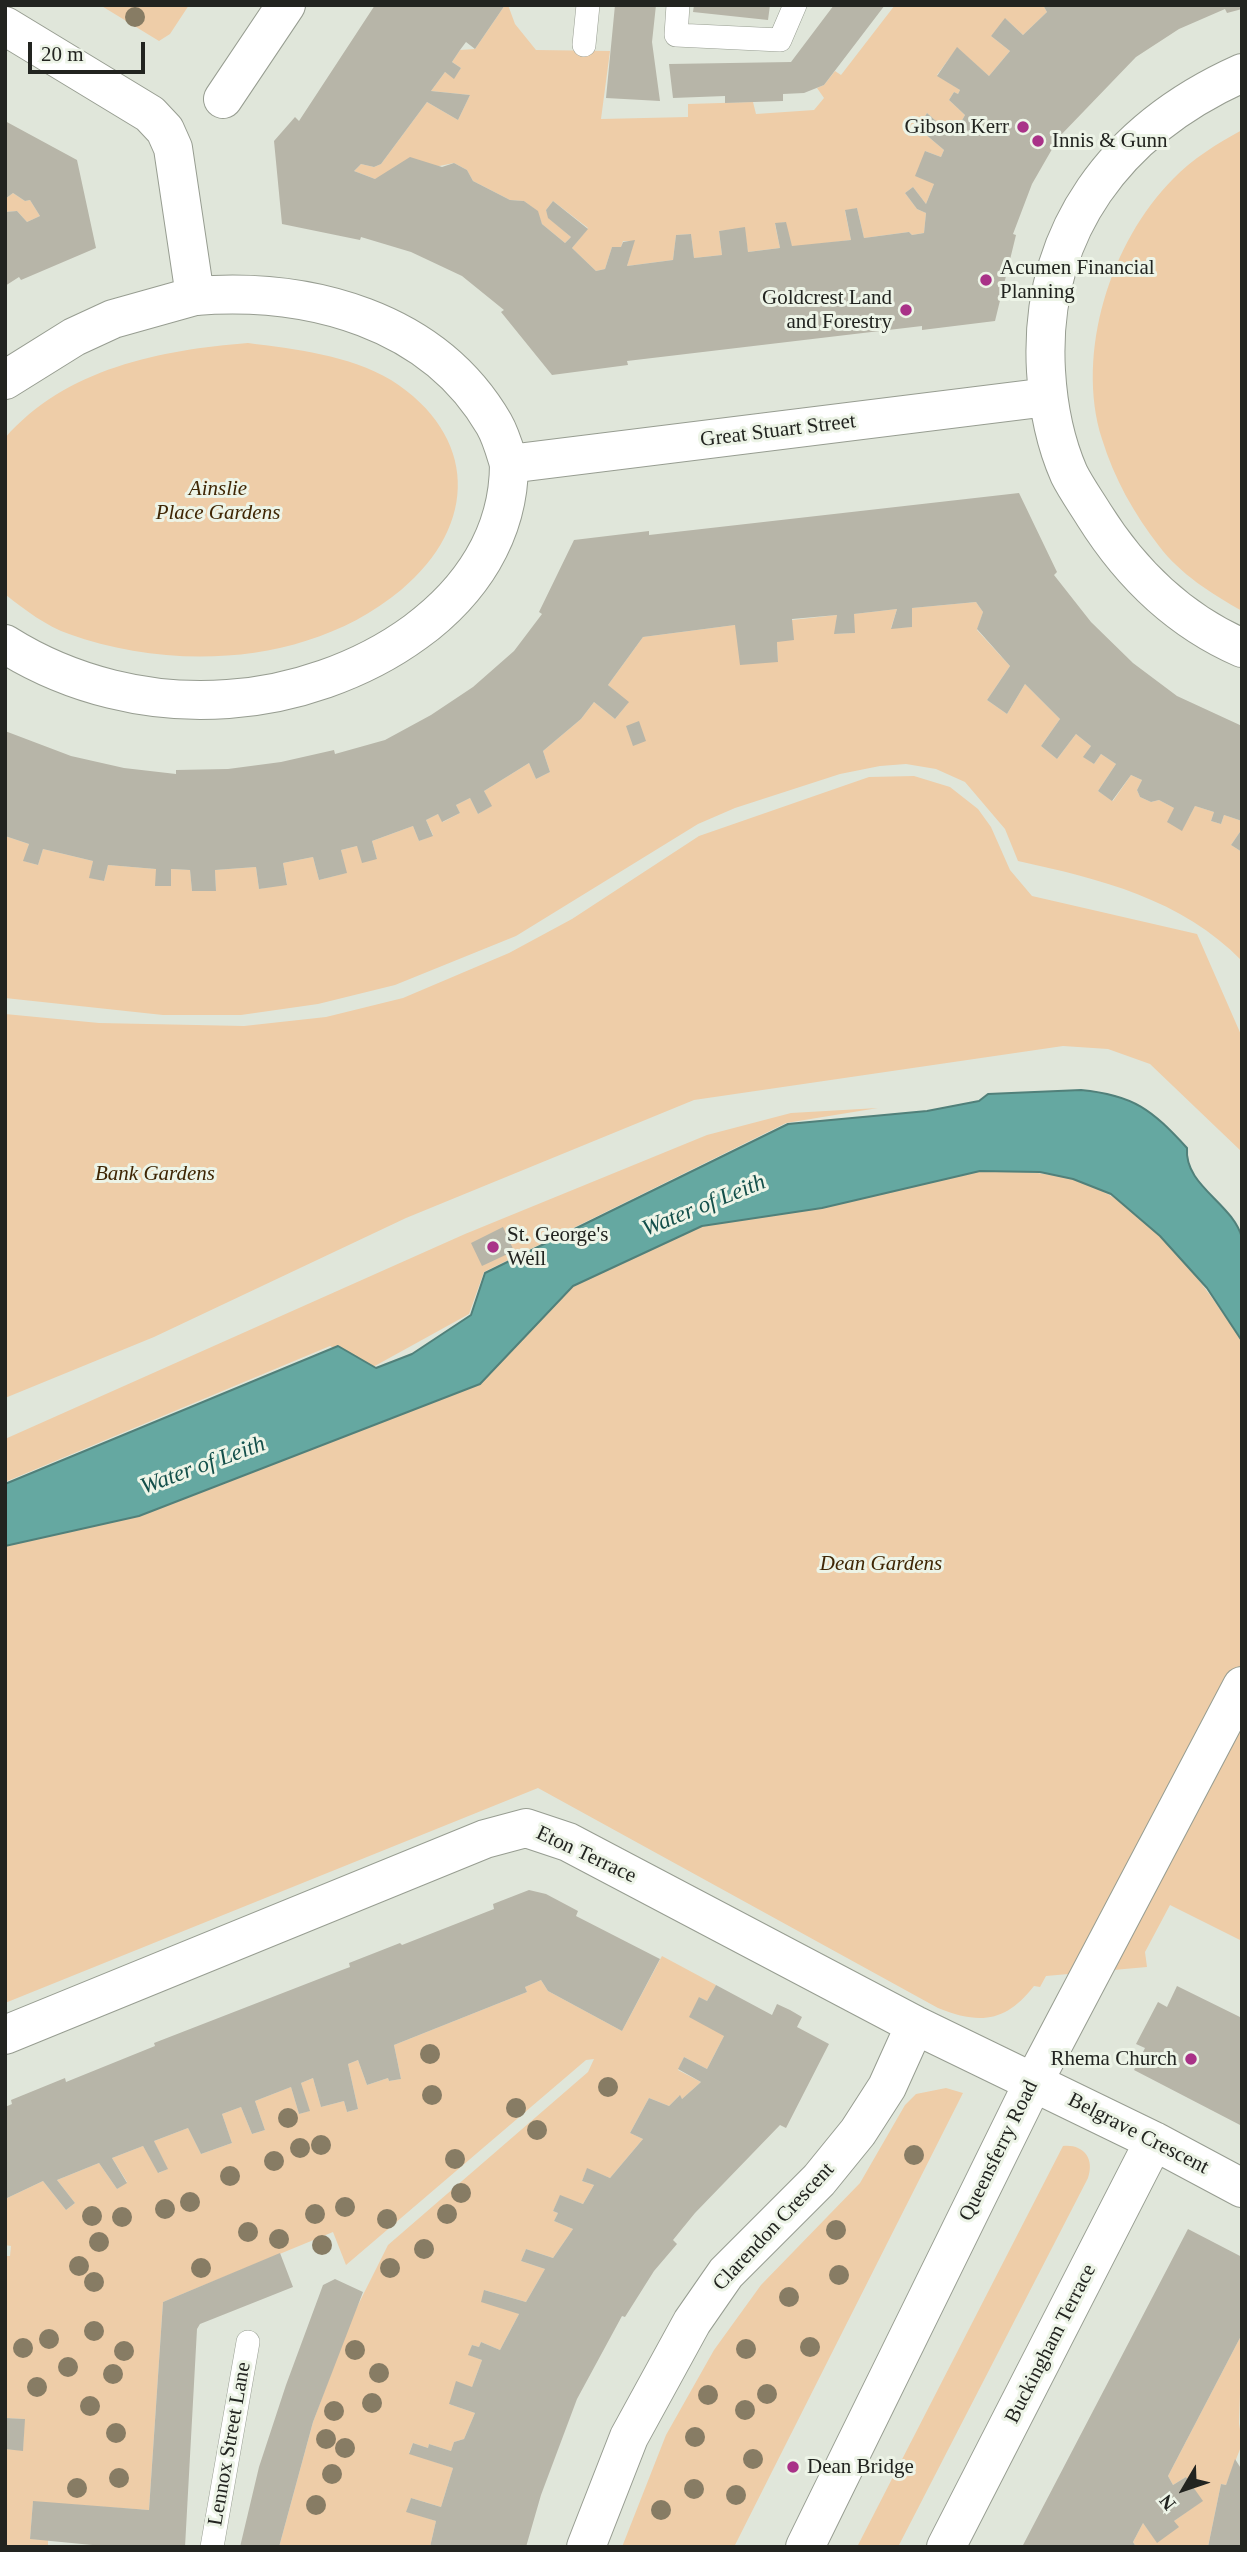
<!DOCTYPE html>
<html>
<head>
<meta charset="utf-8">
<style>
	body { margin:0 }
	#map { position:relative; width:1247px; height:2552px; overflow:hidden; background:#e0e6da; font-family:Georgia,serif }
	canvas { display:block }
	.frame { position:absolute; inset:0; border:7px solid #222420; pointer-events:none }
	.north { position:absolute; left:1149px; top:2454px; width:70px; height:70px; -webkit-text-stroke:5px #edf4e7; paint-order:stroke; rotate:231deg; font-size:19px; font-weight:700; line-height:28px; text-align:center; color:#222420 }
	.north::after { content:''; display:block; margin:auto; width:24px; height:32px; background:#222420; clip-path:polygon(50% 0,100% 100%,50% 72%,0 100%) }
	.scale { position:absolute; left:28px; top:42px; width:117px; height:32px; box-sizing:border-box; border:4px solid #222420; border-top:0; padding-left:9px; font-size:21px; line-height:24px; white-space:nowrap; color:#222420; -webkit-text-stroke:5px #edf4e7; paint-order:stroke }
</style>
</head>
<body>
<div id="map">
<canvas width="1247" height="2552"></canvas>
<div class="frame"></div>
<div class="north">N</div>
<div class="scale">20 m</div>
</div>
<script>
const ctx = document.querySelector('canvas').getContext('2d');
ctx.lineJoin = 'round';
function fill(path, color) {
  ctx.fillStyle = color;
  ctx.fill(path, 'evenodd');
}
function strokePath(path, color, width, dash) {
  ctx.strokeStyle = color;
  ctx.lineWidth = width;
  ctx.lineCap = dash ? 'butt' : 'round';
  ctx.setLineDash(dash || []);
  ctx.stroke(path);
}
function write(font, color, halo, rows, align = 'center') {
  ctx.font = font + ' Georgia,serif';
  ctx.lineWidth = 6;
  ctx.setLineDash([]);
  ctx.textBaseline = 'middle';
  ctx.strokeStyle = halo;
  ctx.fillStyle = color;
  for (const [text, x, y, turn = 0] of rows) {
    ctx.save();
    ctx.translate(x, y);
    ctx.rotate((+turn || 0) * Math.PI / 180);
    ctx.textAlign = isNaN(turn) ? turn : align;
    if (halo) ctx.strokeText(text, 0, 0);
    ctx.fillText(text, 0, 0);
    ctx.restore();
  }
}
const green = new Path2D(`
	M100,5H189L170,34L159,41Z
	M505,5H508L515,24L536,50L610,51L601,119L688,117V104L753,102L756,114L814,110L824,98L817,88L824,85L835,71L841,75L895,5H1043L1047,12L1023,35L1006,19L991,36L1010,51L989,76L957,48L937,75L960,90L958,94L954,92L949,100L965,115L955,133L947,127L945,129L927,113L918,128L944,150L941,157L925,151L934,184L926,204L913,187L905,193L917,209L926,213L924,233L912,235L909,232L864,238L857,208L845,211L851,240L792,247L785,222L775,224L780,248L748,252L744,228L719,231L722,255L694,258L691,234L676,235L673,260L627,266L634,241H623L621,247H612L605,269L596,271L572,248L588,228L553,201L546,210L549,218L571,237L565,243L542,224L537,211L524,201L510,200L473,181L467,170L454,163L375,179L354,171L361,164L374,167L381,164L427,102L458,120L470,95L431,91L445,72L454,78L461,68L452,62L460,50L475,49Z
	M1242,130V611C1212,594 1180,574 1159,546C1134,514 1114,478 1102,439C1075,353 1111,241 1173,179C1193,158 1217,144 1242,130Z
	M13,193L25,201L30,200L40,216L27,222L17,211L5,212V199Z
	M248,343C295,349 349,355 391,380C478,435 479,525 401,590C311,665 175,672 69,634C46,626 25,610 6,595L5,438C66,368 161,350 248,343Z
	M976,602L983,612L977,630L1010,666L987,700L1007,714L1025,684L1060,719L1041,746L1057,759L1076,734L1091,746L1084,757L1094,764L1101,754L1116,764L1098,791L1113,801L1131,775L1142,780L1137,790L1140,797L1151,802L1159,800L1174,808L1182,830L1195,806L1214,812L1211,821L1221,824L1224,815L1242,821V829L1231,845L1242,852V961C1182,899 1100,879 1018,861L1005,829L965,782L936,769L906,764L880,766L840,774L735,808L698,824L516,936L395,985L318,1004L241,1015H163L5,998V836L29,844L24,861L38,865L43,849L93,861L90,877L104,881L108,865L156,869V886H171V869L190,870L192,891H216L215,870L256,867L259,889L287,884L283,863L313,857L319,880L346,873L341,850L357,846L377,859L372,841L413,826L419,841L433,835L426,820L438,814L443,822L460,813L456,805L470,798L478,814L491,806L484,791L529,763L536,779L550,772L543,751L581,719L594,702L615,719L628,703L608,685L643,637L735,625L778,661L777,642L792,620L837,615L835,634L854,633V614L897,609L891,628L912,627V608Z
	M914,776L950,787L978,809L991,827L1010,870L1032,896L1197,934L1242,1037V1152L1150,1064L1108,1049L1063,1046L694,1100L406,1218L154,1337L5,1398V1014L99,1023L244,1026L326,1017L403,998L509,953L572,919L699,836L869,777Z
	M878,1108L786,1123L484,1272L469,1314L373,1367L330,1346L5,1482V1439L465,1234L707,1135L791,1113Z
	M980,1171C1011,1171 1041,1171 1071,1179C1145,1198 1201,1280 1242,1341V1941L1170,1905L1145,1952L1147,1967L1046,1976L1040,1987L1034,1986C1006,2022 980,2025 938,2008L538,1788L5,2003V1546L139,1516L480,1384L573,1286L702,1226L822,1208Z
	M662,1956L716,1985L707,2001L699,1997L724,2036L707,2069L684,2057L678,2070L701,2082L682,2099L679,2096L669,2106L649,2098L630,2133L643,2139L610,2178L587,2169L582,2181L594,2185L583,2204L560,2196L553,2211L558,2213L554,2221L573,2229L553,2258L526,2249L521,2261L545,2269L526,2302L484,2290L519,2314L500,2350L481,2342L479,2347L472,2345L469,2355L482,2360L472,2387L449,2404L475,2413L464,2439L454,2442L451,2451L429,2444L428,2448L413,2443L409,2453L453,2468L441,2507L411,2498L407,2511L436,2521L430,2547H279L313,2422L352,2317L388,2245L588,2072L594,2059L586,2060L346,2265L333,2232L163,2302L149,2510L33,2502L30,2539L48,2540V2547H5V2449L23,2450L24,2419L5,2418V2256H10L11,2246L5,2245V2199L43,2181L66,2210L75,2203L57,2180L99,2163L117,2189L127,2182L112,2158L143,2146L159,2173L167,2169L154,2141L188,2128L201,2154L232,2143L222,2114L241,2107L252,2134L265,2130L255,2101L291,2087L299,2114L309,2111L301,2083L313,2078L321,2107L344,2101L347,2112L358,2109L348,2064L358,2060L367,2085L388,2078L389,2081L401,2079L394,2045L527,1992L525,1987L541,1980L548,1991L622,2031Z
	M946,2088L963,2093L734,2547H622L666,2435L714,2350L761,2285L860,2183L905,2105L916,2094Z
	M1063,2146C1083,2144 1095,2158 1088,2178L898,2547H857Z
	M1242,2334L1239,2423L1242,2444L1226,2485L1221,2484L1208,2547H1136L1133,2542L1143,2523L1157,2542L1174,2521L1202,2501L1186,2477L1173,2485L1168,2476Z`);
const water = new Path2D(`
	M1081,1090C1134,1095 1152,1110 1187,1148C1184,1186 1233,1203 1242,1238C1247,1257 1242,1317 1242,1341L1207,1288L1160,1236L1111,1194L1073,1179L1040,1172L980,1171L822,1208L702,1226L573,1286L480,1384L139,1516L5,1546V1484L338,1346L376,1368L412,1354L471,1315L485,1273L788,1124L927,1111L979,1101L988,1094Z`);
const building = new Path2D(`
	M375,5H505L475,49L466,42L460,50L452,62L461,68L454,79L445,72L431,91L470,95L458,120L427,102L381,164L374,167L361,164L354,171L375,179L410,157L442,167L454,163L467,170L473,181L510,200L524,201L538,211L542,224L565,243L571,237L548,218L546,210L553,201L588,229L572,248L596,271L605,269L612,247H621L623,242L635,240L627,266L673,260L676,235L691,234L694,258L722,255L719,231L745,227L748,252L780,248L775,223L786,222L792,246L851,240L845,210L857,208L864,238L909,232L912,235L924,233L926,213L917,209L905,193L913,187L926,204L934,184L915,176L925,151L941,157L944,150L918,128L927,113L945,129L947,127L955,133L965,115L949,100L954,92L958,94L960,90L937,76L957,47L989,76L1010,51L991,36L1005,18L1023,35L1047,12L1043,5H1242V9L1227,13L1225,9L1179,29L1136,57L1059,137L1032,184L1013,234L1016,235L995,321L922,330V326L627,361L628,365L552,375L501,312L504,310L462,276L411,252L361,237L360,240L282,224L274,141L295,117L299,121Z
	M615,5H656L652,42L660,101L606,98Z
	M694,5H770L768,20L693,12Z
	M834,5H885L824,85L804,93L783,94V101L725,103V96L673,98L669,64L791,62Z
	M5,121L77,160L96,248L21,280L19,277L5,286V212L17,211L27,222L40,216L30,200L25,201L13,193L5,199Z
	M1019,493L1057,572L1054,575L1091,622L1133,663L1177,696L1242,726V821L1224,815L1221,824L1211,821L1214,812L1195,806L1182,831L1167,822L1174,808L1159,800L1151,802L1140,797L1137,790L1142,780L1131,775L1112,801L1098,791L1116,764L1101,754L1094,764L1083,757L1091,746L1076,734L1057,759L1041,746L1060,719L1025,684L1007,714L987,700L1010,666L977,629L983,612L976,602L912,608V627L891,629L897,609L854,614L855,633L834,634L837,615L792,619L794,640L777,642L778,662L740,665L735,625L643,637L608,685L629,702L615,719L594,702L581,719L543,751L550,772L536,779L529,763L484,791L492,806L478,814L470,798L456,805L460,813L442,822L438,814L426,820L433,836L419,841L413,826L372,841L377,859L362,863L357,846L341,850L347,873L319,880L313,857L283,863L287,885L259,889L256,867L215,870L216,891H192L190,870L171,869V886H155L156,869L108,865L104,881L89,878L93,861L43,849L38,865L23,861L29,844L5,836V731L71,756L124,768L176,774V770L228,769L281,762L334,750L335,754L385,740L431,715L473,687L514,651L542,614L539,612L574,540L649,531V535Z
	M639,721L646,741L633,746L626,726Z
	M1242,829V852L1231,845Z
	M503,1227L514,1251L482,1266L471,1243Z
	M529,1890L546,1894L578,1911L576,1916L660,1959L622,2031L548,1991L541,1980L525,1987L527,1992L394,2045L401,2079L389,2081L388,2078L367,2085L358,2060L348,2064L358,2109L347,2112L344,2101L321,2107L313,2078L301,2083L310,2111L299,2114L291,2087L255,2101L265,2130L252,2134L241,2107L222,2114L232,2143L201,2154L188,2128L154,2141L168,2169L158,2173L143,2146L112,2158L127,2183L117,2189L99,2163L57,2180L75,2203L66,2210L43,2181L5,2199V2107L12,2104L11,2100L65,2078L66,2082L155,2046L154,2043L342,1970L350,1967L349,1963L400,1943L402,1945L494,1909L493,1904Z
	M716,1985L772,2015L777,2004L790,2010L802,2017L797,2027L829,2044L786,2128L780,2125L695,2213L673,2240L677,2244L654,2271L625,2317L622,2316L577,2399L541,2495L526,2547H430L436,2521L406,2512L411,2498L441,2507L453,2468L409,2454L413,2443L428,2448L429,2444L451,2451L454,2442L464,2439L475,2413L449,2404L456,2381L472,2387L482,2360L468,2355L472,2345L479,2347L481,2342L500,2350L519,2314L481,2302L484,2290L526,2302L545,2269L521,2261L526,2249L553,2258L573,2229L554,2221L558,2213L553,2211L560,2195L583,2204L594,2185L582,2181L587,2168L610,2178L643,2139L630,2133L649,2098L669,2106L680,2095L682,2099L701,2082L678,2069L684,2057L707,2069L724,2036L689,2017L699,1997L707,2001Z
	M1177,1986L1242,2018V2126L1134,2070L1145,2048L1136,2044L1158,2002L1167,2007Z
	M1188,2229L1242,2257V2334L1168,2476L1173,2485L1186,2477L1203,2501L1174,2521L1179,2527L1157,2543L1143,2523L1133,2542L1136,2547H1022Z
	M280,2253L293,2287L200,2324L197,2329L185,2547H113L30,2539L33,2501L149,2510L163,2302Z
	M335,2279L363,2292L313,2422L279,2547H240L259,2467L286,2385L323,2285Z
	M5,2418L25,2419L23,2451L5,2449Z
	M1235,2459L1242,2470V2547H1208L1221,2484L1226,2485Z`);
const service = new Path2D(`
	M678,5L676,35L780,40L795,5
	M584,45L588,5
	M212,2547L248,2342`);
const minor = new Path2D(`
	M223,99L286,5
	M5,380L74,337L113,319L195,296
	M5,644C70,685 150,705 228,699C354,691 509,606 509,464
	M5,2035L485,1839L526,1828L568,1842L915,2025L1154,2141L1242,2188
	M586,2547L629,2437L692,2322L726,2273L819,2180L858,2132L887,2087L915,2025
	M946,2547L1154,2141`);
const tertiary = new Path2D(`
	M5,26L150,114L165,130L173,148L195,296C309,287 433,319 494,424C501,436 505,451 509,464L1048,397
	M1242,73C1117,129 1038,231 1046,371C1048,405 1055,442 1069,474C1076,488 1086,502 1094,515C1131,574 1178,620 1242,648`);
const primary = new Path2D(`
	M805,2547L1034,2081L1242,1686`);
const trees = [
	[135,17],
	[430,2054],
	[608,2087],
	[432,2095],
	[516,2108],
	[288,2118],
	[537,2130],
	[321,2145],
	[300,2148],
	[914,2155],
	[455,2159],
	[274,2161],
	[230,2176],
	[461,2193],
	[190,2202],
	[345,2207],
	[165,2209],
	[315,2214],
	[447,2214],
	[92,2216],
	[122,2217],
	[387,2219],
	[836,2230],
	[248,2232],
	[279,2239],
	[99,2242],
	[322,2245],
	[424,2249],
	[79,2266],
	[201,2268],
	[390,2268],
	[839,2275],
	[94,2282],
	[789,2297],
	[94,2331],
	[49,2339],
	[810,2347],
	[23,2348],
	[746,2349],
	[355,2350],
	[124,2351],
	[68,2367],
	[379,2373],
	[113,2374],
	[37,2387],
	[767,2394],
	[708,2395],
	[372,2403],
	[90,2406],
	[745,2410],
	[334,2411],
	[116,2433],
	[695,2437],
	[326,2439],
	[345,2448],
	[753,2459],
	[332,2474],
	[119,2478],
	[77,2488],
	[694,2489],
	[736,2495],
	[316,2505],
	[661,2510]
];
const markers = [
	[1023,127,7,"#a93288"],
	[1038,141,7,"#a93288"],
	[986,280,7,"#a93288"],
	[906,310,7,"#a93288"],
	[493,1247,7,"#a93288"],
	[1191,2059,7,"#a93288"],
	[793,2467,7,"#a93288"]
];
const poiNames = [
	["Gibson Kerr",1009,127,"right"],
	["Innis & Gunn",1052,141],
	["Acumen Financial",1000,268],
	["Planning",1000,292],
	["Goldcrest Land",892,298,"right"],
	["and Forestry",892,322,"right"],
	["St. George's",507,1235],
	["Well",507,1259],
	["Rhema Church",1177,2059,"right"],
	["Dean Bridge",807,2467]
];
const streetNames = [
	["Great Stuart Street",778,431,-7],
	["Eton Terrace",586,1855,25],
	["Belgrave Crescent",1138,2134,27],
	["Queensferry Road",999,2151,-64],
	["Clarendon Crescent",774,2227,-47],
	["Buckingham Terrace",1051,2344,-63],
	["Lennox Street Lane",230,2444,-80]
];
const parkNames = [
	["Ainslie",218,489],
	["Place Gardens",218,513],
	["Bank Gardens",155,1174],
	["Dean Gardens",881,1564]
];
const waterNames = [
	["Water of Leith",704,1206,-22],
	["Water of Leith",203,1466,-20]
];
fill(green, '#eecda8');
fill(water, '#65a8a1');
strokePath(water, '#51807a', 2);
fill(building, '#b7b5a8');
strokePath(service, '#979d91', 24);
strokePath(minor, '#979d91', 40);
strokePath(tertiary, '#979d91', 40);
strokePath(primary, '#979d91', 40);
strokePath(service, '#fff', 23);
strokePath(minor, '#fff', 38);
strokePath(tertiary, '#fff', 38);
strokePath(primary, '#fff', 38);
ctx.fillStyle = '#877c64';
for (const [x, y] of trees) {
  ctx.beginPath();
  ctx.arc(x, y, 10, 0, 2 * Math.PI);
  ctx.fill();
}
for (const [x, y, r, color] of markers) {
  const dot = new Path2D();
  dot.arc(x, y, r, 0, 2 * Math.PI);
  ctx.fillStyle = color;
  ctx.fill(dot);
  strokePath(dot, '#edf4e7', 2.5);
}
write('21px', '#222420', '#edf4e7', poiNames, 'left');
write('21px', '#222420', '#edf4e7', streetNames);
write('italic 21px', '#3f2604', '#edf4e7', parkNames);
write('italic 23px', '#134f4a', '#edf4e7', waterNames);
</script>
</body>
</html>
